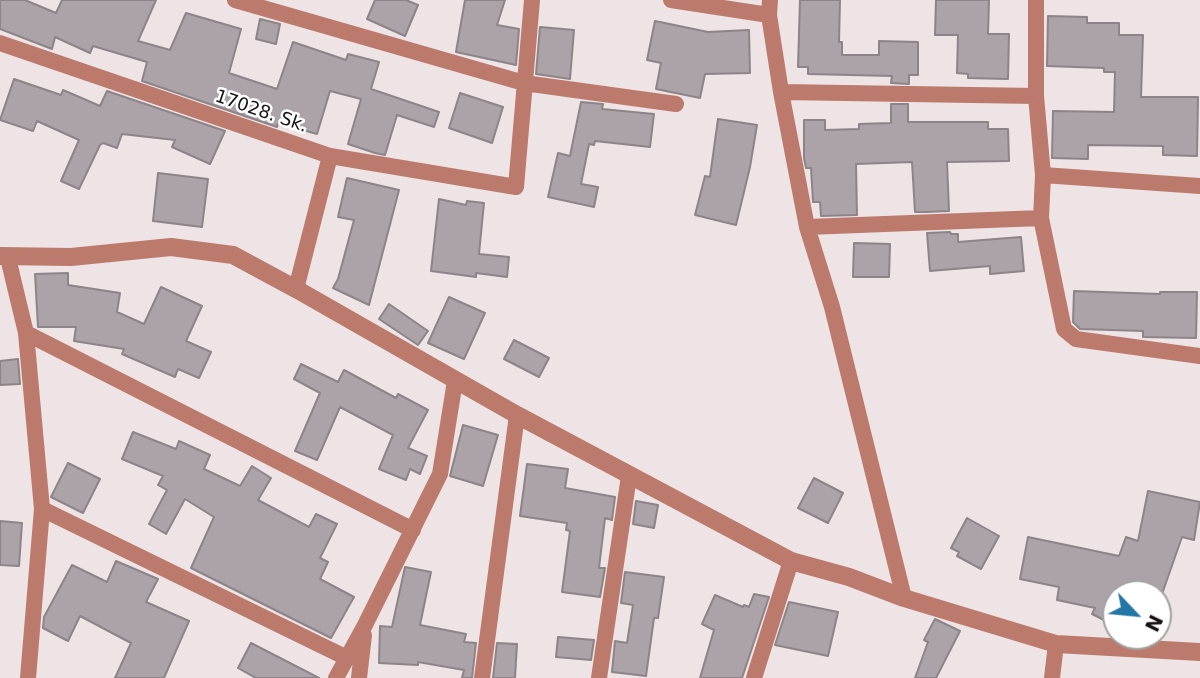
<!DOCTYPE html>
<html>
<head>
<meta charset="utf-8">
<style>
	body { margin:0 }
	#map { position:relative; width:1200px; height:678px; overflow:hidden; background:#eee3e5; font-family:"DejaVu Sans",sans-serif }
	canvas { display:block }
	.north { position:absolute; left:1102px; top:580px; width:70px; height:70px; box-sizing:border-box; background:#fff; border:2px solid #a3a1a1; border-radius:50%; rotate:116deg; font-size:19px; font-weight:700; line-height:28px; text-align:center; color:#181415 }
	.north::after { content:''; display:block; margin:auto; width:24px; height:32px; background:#2476a7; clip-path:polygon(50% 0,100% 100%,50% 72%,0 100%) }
</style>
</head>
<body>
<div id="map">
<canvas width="1200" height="678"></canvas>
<div class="north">N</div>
</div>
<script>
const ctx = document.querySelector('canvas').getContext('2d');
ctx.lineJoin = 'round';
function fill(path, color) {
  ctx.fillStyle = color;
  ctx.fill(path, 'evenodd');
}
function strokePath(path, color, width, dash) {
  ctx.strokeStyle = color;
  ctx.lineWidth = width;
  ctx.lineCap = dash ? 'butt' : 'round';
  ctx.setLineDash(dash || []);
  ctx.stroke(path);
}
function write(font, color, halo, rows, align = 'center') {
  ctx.font = font + ' "DejaVu Sans",sans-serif';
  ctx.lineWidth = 5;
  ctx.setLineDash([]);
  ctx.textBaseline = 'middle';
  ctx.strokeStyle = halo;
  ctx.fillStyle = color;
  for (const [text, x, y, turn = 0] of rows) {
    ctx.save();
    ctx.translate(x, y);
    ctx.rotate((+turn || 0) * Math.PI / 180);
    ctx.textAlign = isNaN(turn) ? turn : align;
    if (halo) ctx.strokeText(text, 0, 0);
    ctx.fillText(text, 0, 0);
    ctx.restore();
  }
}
const building = new Path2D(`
	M0,0H25L56,13L62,0H156L138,41L170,50L186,13L241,29L229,73L277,89L293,42L346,60L348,54L379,62L371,89L439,112L434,127L397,115L385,155L375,153L348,144L361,99L330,91L317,134L278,123L277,127L142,81L147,62L93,46L90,53L55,37L52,49L0,29Z
	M375,0H406L418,5L405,36L367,19Z
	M465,0H505L497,25L519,29L516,65L456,52Z
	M800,0H840L839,42H842V55H879V41L918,42V75H909V84L891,83L892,76L808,74V67H798Z
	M936,0H989L988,34H1009L1008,79L968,78V74L957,73L958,35H935Z
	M1048,16L1087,17V23H1119V35H1143L1141,97H1198L1197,156L1163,155V146L1088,145V159L1052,158L1053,111L1114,112L1115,72H1104V68L1047,66Z
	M260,19L280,24L276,44L256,39Z
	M655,21L708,32L749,30L750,73L705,74L700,98L656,89L661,63L647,60Z
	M540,27L574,30L570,79L536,74Z
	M14,79L61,95L63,90L100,106L107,91L225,131L210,164L172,147L175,140L122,134L117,148L103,143L100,145L79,189L61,181L79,140L37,121L33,131L0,120Z
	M460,93L503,107L492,143L449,128Z
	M581,102L603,104L602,109L654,114L650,147L595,141L594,145L589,144L581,184L598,187L594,207L548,197L558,153L570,156Z
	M891,104H908V122H988V129H1008L1009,161L947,162L949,211L926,212H915L912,162L856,164L857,215L821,216L820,202H813L811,168H806L804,158V120H825V130L859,129V124L891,123Z
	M718,119L757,125L750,167L736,225L695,215L705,176L710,177Z
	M158,173L208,179L202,227L153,221Z
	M347,178L399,190L369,305L333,288L338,279L354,220L338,217Z
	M439,199L466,205L467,201L484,203L479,254L509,257L507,277L476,273V277L431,271Z
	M950,232L951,234H958V242L1021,237L1024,271L990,274V266L930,271L927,233Z
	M854,243L890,244L889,277H853Z
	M68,273V285L120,293L117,312L144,324L161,287L202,306L186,341L211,352L199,378L178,369L175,377L122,354L124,349L74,341L76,327H38L35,274Z
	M1074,291L1160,294V292H1197L1196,338L1143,337V331L1080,329L1073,322Z
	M449,297L485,313L464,359L428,343Z
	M389,304L428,331L418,345L379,319Z
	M514,340L549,358L539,377L504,359Z
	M18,359L20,384L0,385V361Z
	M301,364L338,382L344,370L396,398L398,394L428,410L408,448L427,456L420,474L410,469L406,480L379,469L393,435L340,407L317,460L295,451L320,393L294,379Z
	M463,425L498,435L483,486L450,476Z
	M133,432L176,449L179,441L210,455L204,469L240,486L252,466L271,478L258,500L309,527L316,514L337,524L320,558L328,562L320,579L354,597L331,638L191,568L214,517L185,499L166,534L149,524L167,490L158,485L163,476L122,459Z
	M68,463L100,479L83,513L51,497Z
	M527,464L568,469L565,488L615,497L612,520L605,518L599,568H605L600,597L562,592L570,531L566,530L567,523L520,516Z
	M814,478L843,493L828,523L798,508Z
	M1148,491L1200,502L1194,540L1182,537L1162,594H1116V626L1092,614L1095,608L1057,600L1059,587L1020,579L1028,537L1119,556L1126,537L1138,541Z
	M636,501L658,505L654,528L633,524Z
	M967,518L999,536L981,569L957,556L959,552L951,548Z
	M0,521L22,523L19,566L0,565Z
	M116,561L158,579L146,602L189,621L164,678H115L131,643L80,616L68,641L43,628L44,617L72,565L107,582Z
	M405,567L431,572L420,625L466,634L464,642L476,643L472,678H462L464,670L418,662V665L379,663L380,626L392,627Z
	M625,572L664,577L658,618H654L646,676L612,672L615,641L627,643L633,605L621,603Z
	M754,594L769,597L742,678H700L714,630L702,624L715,595L743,607L744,605L749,607Z
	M789,602L838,612L828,656L775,645Z
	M935,619L960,631L936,678H915L928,642L924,640Z
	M558,637L594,640L591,660L556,657Z
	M251,643L319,678H256L238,668Z
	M497,643L517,644L515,678H493Z`);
const minor = new Path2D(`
	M235,0L524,83L676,104
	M671,0L769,15
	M770,0L769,15L781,92L807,227L832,307L904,598
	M1036,0V96L1043,175L1041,218L1064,329L1076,339L1200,356
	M0,43L330,156L516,187L532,0
	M781,92L1036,96
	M1043,175L1200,186
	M807,227L1041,218
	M8,258L26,333L42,509L28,678
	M296,289L330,156
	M26,333L413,530
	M42,509L347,658
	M336,678L365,625L440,474L455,381
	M359,678L364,635
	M482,678L517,415
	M599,678L629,476
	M754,678L791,561
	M1052,678L1056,644`);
const tertiary = new Path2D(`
	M0,256L71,257L171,247L233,255L296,289L517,415L791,561L849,577L904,598L1056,644L1200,652`);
const streetNames = [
	["17028. Sk.",261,112,19]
];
fill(building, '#aca3a8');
strokePath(building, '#8c8488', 2);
strokePath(minor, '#bb7a6b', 16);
strokePath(tertiary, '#bb7a6b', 18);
write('18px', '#181415', '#fff', streetNames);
</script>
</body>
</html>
